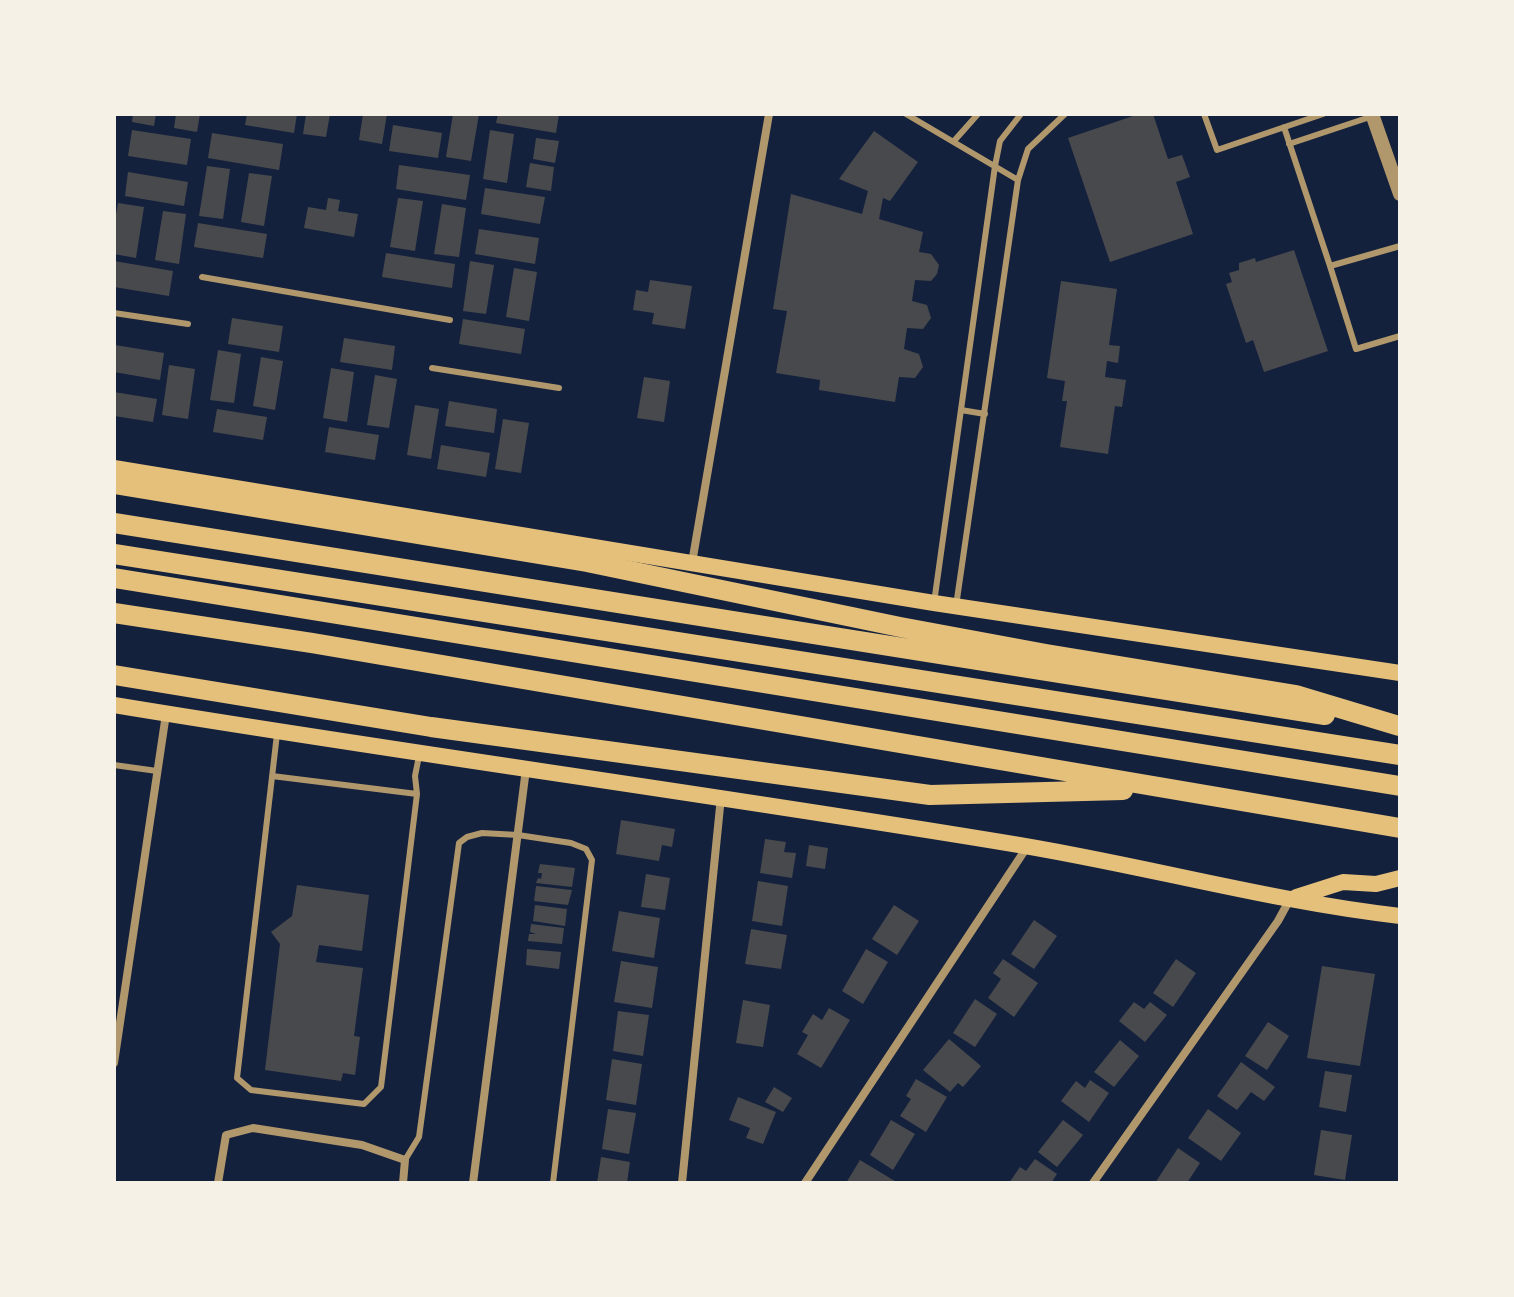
<!DOCTYPE html>
<html>
<head>
<meta charset="utf-8">
<style>
	body { margin:0 }
	#map { position:relative; width:1514px; height:1297px; overflow:hidden; background:#14213d; font-family:"Golos Text",sans-serif }
	canvas { display:block }
	.frame { position:absolute; inset:0; border:116px solid #f6f1e7; pointer-events:none }
</style>
</head>
<body>
<div id="map">
<canvas width="1514" height="1297"></canvas>
<div class="frame"></div>
</div>
<script>
const ctx = document.querySelector('canvas').getContext('2d');
ctx.lineJoin = 'round';
function fill(path, color) {
  ctx.fillStyle = color;
  ctx.fill(path, 'evenodd');
}
function strokePath(path, color, width, dash) {
  ctx.strokeStyle = color;
  ctx.lineWidth = width;
  ctx.lineCap = dash ? 'butt' : 'round';
  ctx.setLineDash(dash || []);
  ctx.stroke(path);
}
const building = new Path2D(`
	M133,114H156L154,126L132,122Z
	M176,114H200L197,132L174,128Z
	M247,114H297L294,133L245,125Z
	M306,114H330L326,137L303,134Z
	M363,114H387L382,144L359,140Z
	M453,114H479L471,161L446,157Z
	M498,114H559L556,133L496,123Z
	M1139,114H1153L1168,159L1182,155L1190,177L1176,182L1193,234L1110,262L1068,138Z
	M393,125L442,133L438,158L389,151Z
	M132,130L191,139L187,165L128,156Z
	M490,130L514,134L507,183L483,179Z
	M874,131L918,162L890,201L883,198L879,219L923,232L919,252L931,254L939,265L937,274L931,281L915,280L912,301L927,305L931,318L923,329L907,328L904,349L919,354L923,367L915,378L899,377L895,402L819,390L820,380L776,373L787,311L773,309L791,194L862,214L868,191L839,179Z
	M212,133L283,144L279,170L208,158Z
	M536,138L559,141L555,163L533,159Z
	M530,163L554,167L551,191L526,187Z
	M399,165L470,175L466,200L396,189Z
	M207,166L230,169L223,219L199,216Z
	M128,172L188,182L184,206L125,196Z
	M249,173L272,176L264,226L241,222Z
	M485,188L545,197L540,224L481,214Z
	M328,198L340,200L338,211L358,214L354,237L304,228L308,207L326,210Z
	M398,198L423,201L415,251L390,247Z
	M118,203L144,207L136,258L114,254V226Z
	M442,204L466,208L459,257L434,254Z
	M163,211L186,214L179,264L155,260Z
	M198,223L267,234L263,258L194,247Z
	M479,229L539,238L535,264L475,254Z
	M1294,250L1328,351L1264,372L1253,340L1246,343L1226,284L1232,282L1229,273L1239,270V263L1255,258L1256,262Z
	M386,253L455,264L452,288L382,277Z
	M114,261L173,271L169,296L114,287Z
	M470,261L494,265L486,314L463,311Z
	M514,268L537,272L529,321L506,317Z
	M650,280L692,286L685,329L652,324L654,313L633,310L636,290L648,292Z
	M1061,281L1117,289L1109,345L1120,346L1118,363L1107,361L1105,377L1126,380L1122,407L1115,406L1108,454L1060,447L1067,401H1062L1065,381L1047,378Z
	M232,318L283,326L279,352L228,344Z
	M463,319L525,329L521,354L459,344Z
	M344,338L395,346L392,370L340,362Z
	M115,345L164,353L160,380L114,372Z
	M218,350L241,354L234,403L210,400Z
	M261,357L283,361L275,410L253,406Z
	M169,365L195,369L188,419L162,415Z
	M331,368L354,372L347,422L323,418Z
	M375,375L397,379L389,428L367,425Z
	M644,377L670,381L664,422L637,418Z
	M114,392L157,399L153,422L114,416Z
	M449,401L497,409L494,433L445,426Z
	M415,405L439,409L431,459L407,455Z
	M217,409L267,417L263,440L213,432Z
	M503,419L529,423L521,473L495,469Z
	M329,427L379,435L375,460L325,452Z
	M441,445L490,453L486,477L437,469Z
	M621,820L675,829L672,847L662,845L659,861L616,854Z
	M765,839L786,842L784,852L796,853L792,878L760,873Z
	M809,845L828,848L825,869L806,866Z
	M540,864L575,868L572,887L536,883L538,878L541,879L542,873H538Z
	M646,874L670,878L665,910L641,907Z
	M758,881L788,886L782,926L752,921Z
	M297,885L369,895L362,951L319,945L316,962L363,968L354,1036L360,1037L355,1075L343,1073L341,1081L265,1070L280,944L271,932L292,916Z
	M536,886L572,890L568,905L534,901Z
	M535,905L567,909L565,926L533,921Z
	M894,905L919,921L897,955L872,939Z
	M619,911L660,918L654,958L612,951Z
	M1034,920L1057,936L1034,969L1011,954Z
	M531,924L564,928L562,944L528,941L529,934H536L530,932Z
	M751,929L787,935L781,969L745,964Z
	M527,949L561,952L559,969L526,965Z
	M866,949L888,962L863,1004L842,991Z
	M1003,959L1038,983L1014,1017L988,998L1001,979L993,973Z
	M1176,959L1196,973L1173,1007L1153,993Z
	M621,961L658,967L652,1008L614,1002Z
	M1322,966L1375,974L1360,1066L1307,1058Z
	M975,999L997,1014L975,1047L953,1033Z
	M743,1000L770,1005L763,1047L736,1043Z
	M1134,1002L1144,1009L1150,1002L1167,1015L1145,1042L1119,1021Z
	M829,1008L850,1020L821,1068L797,1054L808,1035L802,1032L813,1014L822,1020Z
	M618,1011L649,1015L643,1056L613,1051Z
	M1268,1022L1289,1036L1267,1070L1245,1056Z
	M949,1039L981,1066L963,1087L958,1083L950,1092L923,1070Z
	M1120,1040L1139,1056L1114,1087L1094,1072Z
	M612,1059L642,1064L636,1105L606,1100Z
	M1241,1062L1275,1087L1264,1101L1251,1092L1237,1110L1217,1096Z
	M1325,1071L1352,1075L1346,1112L1319,1107Z
	M916,1079L947,1097L926,1132L900,1116L911,1099L906,1096Z
	M1090,1080L1109,1093L1089,1122L1061,1101L1076,1081L1085,1088Z
	M774,1087L792,1098L783,1112L765,1102Z
	M738,1097L776,1112L763,1144L746,1138L750,1128L729,1120Z
	M608,1109L636,1113L629,1154L602,1149Z
	M1208,1109L1241,1133L1221,1161L1188,1138Z
	M891,1120L915,1134L893,1170L870,1155Z
	M1063,1120L1083,1135L1057,1167L1038,1152Z
	M1321,1130L1352,1135L1345,1180L1314,1175Z
	M1178,1148L1200,1163L1187,1183H1155Z
	M601,1157L630,1162L627,1183H597Z
	M1035,1159L1057,1174L1051,1183H1009L1020,1167L1026,1171Z
	M860,1160L898,1183H846Z`);
const service = new Path2D(`
	M906,114L1018,180
	M1204,114L1217,150L1323,114
	M1284,127L1330,266L1400,246
	M954,141L978,114
	M1289,144L1373,116
	M1330,266L1356,349L1400,336
	M202,277L450,320
	M114,313L188,324
	M432,368L559,388
	M961,410L985,414
	M934,603L995,166L1000,141L1021,114
	M956,606L1018,180L1028,149L1065,114
	M277,734L237,1078L251,1090L364,1104L381,1087L417,794L415,776L419,756
	M114,765L157,771
	M272,776L417,794
	M405,1160L419,1137L459,843L467,837L482,833L518,835L571,843L586,849L592,860L553,1183`);
const minor = new Path2D(`
	M692,563L769,114
	M114,1063L166,714
	M218,1183L226,1135L253,1128L362,1145L405,1160L403,1183
	M473,1183L526,769
	M682,1183L721,797
	M805,1183L1027,847
	M1093,1183L1278,921L1290,899`);
const tertiary = new Path2D(`
	M1372,114L1400,194`);
const secondary = new Path2D(`
	M114,468L934,603L1400,673
	M114,705C411,754 710,794 1007,843C1139,864 1268,901 1400,916
	M1296,897L1343,882L1376,884L1400,878`);
const motorway = new Path2D(`
	M114,484L587,562L900,627L1046,654L1296,695L1399,726
	M114,523L1325,715
	M114,554L1400,755
	M114,578L1400,786
	M114,613L312,643L1400,828
	M114,675L431,727L930,795L1123,790`);
fill(building, '#48494c');
strokePath(service, '#b1986c', 6);
strokePath(minor, '#b1986c', 8);
strokePath(tertiary, '#b1986c', 14);
strokePath(secondary, '#e5c07b', 16);
strokePath(motorway, '#e5c07b', 20);
</script>
</body>
</html>
